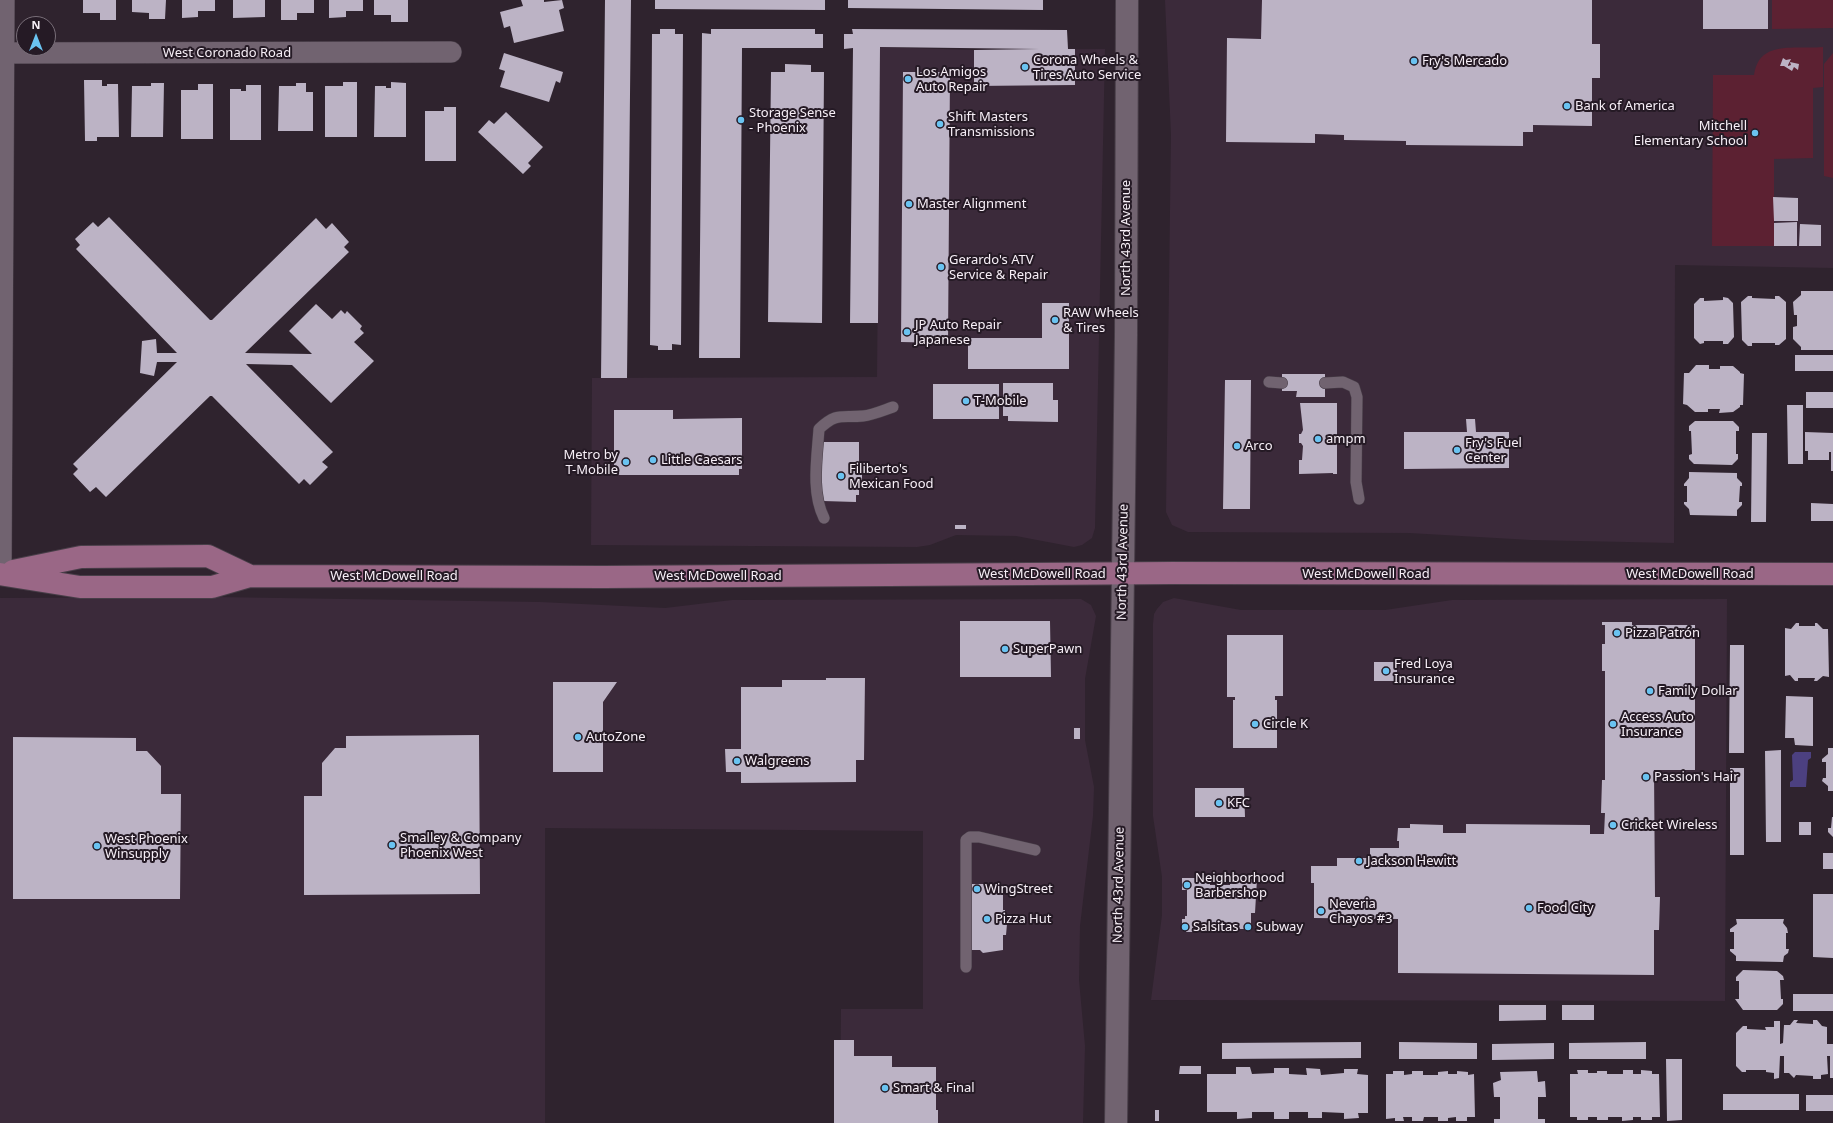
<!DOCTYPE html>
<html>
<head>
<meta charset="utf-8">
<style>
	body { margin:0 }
	#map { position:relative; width:1833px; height:1123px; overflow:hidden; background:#2f232e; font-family:"Noto Sans",sans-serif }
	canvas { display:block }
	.north { position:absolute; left:16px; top:16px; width:40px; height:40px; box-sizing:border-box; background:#251a25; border:1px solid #796f79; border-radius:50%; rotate:0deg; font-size:11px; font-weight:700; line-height:16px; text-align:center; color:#f7eff7 }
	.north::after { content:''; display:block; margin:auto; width:14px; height:18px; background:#6ac3f1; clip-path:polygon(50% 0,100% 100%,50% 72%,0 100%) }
</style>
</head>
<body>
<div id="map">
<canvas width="1833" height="1123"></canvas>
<div class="north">N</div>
</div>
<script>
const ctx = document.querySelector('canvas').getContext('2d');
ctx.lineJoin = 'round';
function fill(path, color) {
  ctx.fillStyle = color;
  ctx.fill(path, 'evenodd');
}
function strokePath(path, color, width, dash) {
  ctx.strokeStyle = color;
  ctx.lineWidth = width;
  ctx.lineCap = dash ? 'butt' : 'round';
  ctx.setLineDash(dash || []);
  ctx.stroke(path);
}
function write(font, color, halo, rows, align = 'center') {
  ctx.font = font + ' "Noto Sans",sans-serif';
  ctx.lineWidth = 4;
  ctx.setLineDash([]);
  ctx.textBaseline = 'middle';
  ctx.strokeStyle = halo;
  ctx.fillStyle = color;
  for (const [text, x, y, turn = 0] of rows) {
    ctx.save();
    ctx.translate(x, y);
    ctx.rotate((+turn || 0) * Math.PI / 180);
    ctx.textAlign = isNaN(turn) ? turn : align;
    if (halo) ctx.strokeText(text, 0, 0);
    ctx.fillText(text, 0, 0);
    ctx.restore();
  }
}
const built = new Path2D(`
	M1165,0H1833V268L1675,265L1674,543L1531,540L1409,533L1188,532L1172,525L1166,512L1171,135Z
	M880,47L974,50L1105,49L1095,528L1092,538L1082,545L1074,547L1016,536L956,535L930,545L917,547L591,545L592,378L877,377Z
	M215,597L540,602L665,608L732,600L1081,599L1091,605L1096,616L1085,679V740L1094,787L1093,816L1080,926L1079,980L1085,1046L1083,1123H840L841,1009H923V831L545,828V1123H0V598Z
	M1174,598L1241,610H1385L1452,600L1727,599L1725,1001L1151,1000L1162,915V877L1153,816V624L1154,614L1157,609L1163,602Z`);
const green = new Path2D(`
	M1772,0H1833V28L1772,29Z
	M1823,47V87L1813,88V158L1774,159V246H1712L1713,75H1754C1759,39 1796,50 1823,47Z
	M1833,53V178L1824,176V64Z`);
const water = new Path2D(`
	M1795,752H1811V758L1808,760L1806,787H1790V782L1793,780L1792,755Z`);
const building = new Path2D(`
	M83,0H116V20H100V13H83Z
	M132,0H166L165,19H149V13L132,12Z
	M182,0H215V11H198V17L182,18Z
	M233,0H265V17L233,18Z
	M281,0H314V13H297V20H281Z
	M329,0H363V11H346V17L329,18Z
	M374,0H408V22H391V15H374Z
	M521,0H544V2L562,0L564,8L559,10L564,31L514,43L510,26L504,28L500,12L523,6Z
	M605,0H631L627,378H601Z
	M655,0H825V10L655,9Z
	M848,0H1043V10L848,8Z
	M1262,0H1592V44H1600V78H1592V126L1533,125V132H1523V146L1406,145V141L1344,140V135L1315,134V143L1226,142L1227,38L1261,39Z
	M1703,0H1768V29H1703Z
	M660,29H675V34H683L681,345L672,344V350H658V346L650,345L652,34H660Z
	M711,29H815V34H823V48H742L740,358H699L702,33L711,34Z
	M852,29L1067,30L1068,49H1075V85L974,86V50L1039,49L880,47L878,323H850L853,48L844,49V34H853Z
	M504,53L563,72L560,83L556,81L549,102L500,87L505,71L499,69Z
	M1783,58L1786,60L1791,59L1788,65V66L1791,65L1790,62L1799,64L1798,70L1794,67L1792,71L1784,66H1780Z
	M785,64L811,65V72H824L822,323L768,322L771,72H785Z
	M903,72H950L948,343L901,342Z
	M84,80H102V86H107V84H118L119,137H97V141H85Z
	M343,82H357V137H325V86H343Z
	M391,82L406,83V137H374L375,86H386V88H391Z
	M151,83H164L163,137H131L132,86H151Z
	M296,83H306V92H313V131H278L279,86H296Z
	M198,84H213V139H181V90H198Z
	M246,85H261V140H230V89H241V91H246Z
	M444,107H456V161H425V111H444Z
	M506,112L543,147L528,163L531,166L523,174L478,132L489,120L494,124Z
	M1773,197L1798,198V221H1774Z
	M109,217L210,320H212L316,218L326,229L332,223L349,242L344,247L349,252L245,353L311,354H312L289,331L316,304L332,319L341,310L345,314L347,311L362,326L360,329L364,333L354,342L374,361L331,403L292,365L246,364L333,452L322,462L328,467L310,485L304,479L299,484L212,396H210L106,497L96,487L90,492L73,474L78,469L73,464L177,362H157L154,376L140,373L142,341L156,339L157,353H177L76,249L80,245L75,239L93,222L98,227Z
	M1797,222V246H1774V223Z
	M1800,224L1821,225V246H1799Z
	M1801,291H1833V350H1801V347L1793,339V327L1797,326V315H1794L1793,302L1801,295Z
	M1748,296H1752V298L1775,299V296H1779L1786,302V339L1779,345H1775V343H1752V346H1748L1742,340L1741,302Z
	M1723,297L1728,298L1733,303L1734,337L1728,344H1723V341H1704V343L1700,344L1694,338V304L1700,298H1704V301L1723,300Z
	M1042,303H1069V369H968V338H1042Z
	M1795,355H1833V371H1795Z
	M1696,365H1709V369H1720V366H1733L1740,372V373L1744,374L1743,405H1740V407L1733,412L1719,413L1720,409H1708V412H1695L1687,405L1683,404L1684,373H1689Z
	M1282,374H1325V397H1296L1297,391H1282Z
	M1225,380H1251L1250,509H1223Z
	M1003,383H1053V400H1058V422L1008,421V416H1003Z
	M933,384H999V419H933Z
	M1806,392H1833V408H1806Z
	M1300,403H1337V474H1333V473L1299,474V460H1302L1303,446L1301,443H1299V434H1301L1303,430Z
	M1787,405H1803V464H1788Z
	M614,410H673V419L742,418V469H739V475H616V470H614Z
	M1466,419H1475L1476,432H1509V468L1404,469V432H1467Z
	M1695,421H1733L1739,427V431H1736V454H1738V459L1732,465L1694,464L1689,459V455L1692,454L1691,431H1689V426Z
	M1805,432L1833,433V471H1831V452H1829V460H1808V451H1805Z
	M1752,433H1767L1766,522H1751Z
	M821,442H859V469H862V482H859V495H856V502L823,501V494H820Z
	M1689,472L1737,473V478L1742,483V486H1740L1739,502H1742V505L1737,510V516L1690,515L1689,509L1684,504V502H1687V486H1684V484L1689,478Z
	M1811,503L1833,504V521H1811Z
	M955,525H966V529H955Z
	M960,621H1050L1051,677H960Z
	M1602,622H1632V625H1695V770H1654L1655,897H1660L1659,930H1654V975L1398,973V919L1314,918V883H1311V866H1337V858H1370V848H1399V841H1397L1398,828H1410V824L1443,825V833H1466V824L1590,825V834H1604L1605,813H1601L1602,780H1605V671H1602V644H1605V625H1602Z
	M1796,623H1799V626H1815V623H1817L1823,629H1828L1829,677L1823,676L1817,681H1814L1815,678H1798V681H1795L1790,675L1785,676V628L1791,629Z
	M1227,635H1283V696H1275V700H1277V748H1233V700H1235V697H1227Z
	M1730,645H1744V753H1729Z
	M1374,662H1397V681H1374Z
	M826,678H865L864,760H856V782L741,783V772H726L725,749H741V687H782V680H826Z
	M553,682H617L603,702V772H553Z
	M1786,696L1813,697V746L1795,745L1794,738H1785Z
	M1074,728H1080V739H1074Z
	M479,735L480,894L304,895V796H322V763L335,748H346V736Z
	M13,737L136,738V751H147L161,766V794H181L180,899H13Z
	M1828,748H1833V791H1828V786L1822,781L1823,778H1826V762H1822V759L1828,754Z
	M1781,750V842H1766L1765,751Z
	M1730,768H1744V855H1730Z
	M1195,788H1244L1245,817H1195Z
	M1832,817H1833V837L1828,832V828H1831Z
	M1799,822H1811V835H1799Z
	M1823,853H1833V869H1823Z
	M1182,878H1210V885H1230V879H1257L1255,913H1251V929H1231V932H1186V930H1182V919H1185V916H1187V890H1182Z
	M972,884H1003V910H1005V922L1007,924L1006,935H1003V950L983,953L980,950H972V924H969V917H972Z
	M1813,894H1833V958L1813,957Z
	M1736,919H1784L1783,923L1787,928L1788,933H1786V949H1789L1788,953L1784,956L1783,962L1736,961V956L1730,951V949H1734V932H1730V929L1737,924Z
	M1743,970L1777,971L1783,976L1784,980H1780L1781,999H1783V1004L1777,1010H1743L1735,999H1739V981H1736V977Z
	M1793,994H1833V1011H1793Z
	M1499,1005H1546V1020L1499,1021Z
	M1562,1005H1594V1020H1562Z
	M1794,1020H1798L1796,1023L1813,1024V1020H1817L1822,1026L1827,1027V1044H1833V1078H1830V1056H1827L1828,1074L1821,1075V1079H1813V1076L1796,1075L1794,1078L1789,1073H1784V1056H1780L1779,1078L1774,1079V1073L1766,1072V1070H1746V1072H1742L1736,1066V1033L1743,1026H1747V1029L1766,1030L1765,1027H1774V1021H1780V1044L1783,1043L1784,1025H1790Z
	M834,1040H854V1056H892V1067H936V1110H938V1123H834Z
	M1361,1042V1058L1222,1059V1043Z
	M1399,1042L1477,1043V1059H1399Z
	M1646,1042V1059H1569V1043Z
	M1554,1043V1059L1492,1060V1044Z
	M1666,1059H1682V1120L1667,1121Z
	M1180,1066H1201V1074H1179Z
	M1236,1067H1250L1252,1074L1274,1073V1068H1289V1074L1307,1075L1306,1068L1320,1069L1321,1075L1344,1073V1069H1358L1357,1074L1368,1075V1113H1358L1359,1118L1344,1119V1113L1322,1112V1118H1308V1112H1289V1119H1274V1112H1252V1118L1237,1119V1112H1207V1074H1236Z
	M1577,1070H1588V1073H1597V1071H1607V1074H1623V1070H1633V1074H1641V1070L1652,1071V1074H1659L1660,1117H1652V1120H1641V1117H1633V1120L1622,1121V1117H1608V1120H1597V1117H1588V1120H1577V1117H1570V1074H1578Z
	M1393,1071H1404V1075L1412,1074V1071H1423V1075H1438V1072L1448,1071V1074H1457V1071L1468,1072V1075L1474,1074L1475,1117H1467V1121H1456V1117L1448,1118V1121H1438V1117H1424L1423,1121H1412V1117H1403L1404,1121H1395V1118L1386,1119V1074H1393Z
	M1537,1071L1538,1082L1545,1081L1546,1097H1538V1119H1545V1123H1494V1119H1500V1097H1494L1493,1083L1501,1080L1500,1072Z
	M1723,1094H1799V1110H1723Z
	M1806,1095H1833V1111H1806Z
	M1155,1110H1159V1121H1155Z`);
const service = new Path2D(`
	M1269,382L1282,383
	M1325,383L1343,382L1354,387L1357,397L1356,482L1359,499
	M824,518C811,492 817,458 819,429C837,412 841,418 863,416C873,415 884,410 893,407
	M966,967V840L970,837H979L1035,850`);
const minor = new Path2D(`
	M4,53L451,52
	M1,574L4,0`);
const secondary = new Path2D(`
	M1116,1123L1126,335L1127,0`);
const primary = new Path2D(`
	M13,571L81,557L208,556L250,576
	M0,574L80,587H212L250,576L604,577L1172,573L1833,574`);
const markers = [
	[1414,61,4,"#6ac3f1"],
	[1025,67,4,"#6ac3f1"],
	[908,79,4,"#6ac3f1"],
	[1567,106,4,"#6ac3f1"],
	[741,120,4,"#6ac3f1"],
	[940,124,4,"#6ac3f1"],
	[1755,133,4,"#6ac3f1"],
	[909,204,4,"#6ac3f1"],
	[941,267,4,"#6ac3f1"],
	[1055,320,4,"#6ac3f1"],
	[907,332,4,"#6ac3f1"],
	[966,401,4,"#6ac3f1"],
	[1318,439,4,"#6ac3f1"],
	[1237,446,4,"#6ac3f1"],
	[1457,450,4,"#6ac3f1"],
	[653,460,4,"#6ac3f1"],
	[626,462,4,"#6ac3f1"],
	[841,476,4,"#6ac3f1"],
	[1617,633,4,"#6ac3f1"],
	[1005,649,4,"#6ac3f1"],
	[1386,671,4,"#6ac3f1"],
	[1650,691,4,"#6ac3f1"],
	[1255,724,4,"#6ac3f1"],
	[1613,724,4,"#6ac3f1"],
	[578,737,4,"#6ac3f1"],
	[737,761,4,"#6ac3f1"],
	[1646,777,4,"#6ac3f1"],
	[1219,803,4,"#6ac3f1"],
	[1613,825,4,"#6ac3f1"],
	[392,845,4,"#6ac3f1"],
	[97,846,4,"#6ac3f1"],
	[1359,861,4,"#6ac3f1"],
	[1187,885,4,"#6ac3f1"],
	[977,889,4,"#6ac3f1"],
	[1529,908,4,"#6ac3f1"],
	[1321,911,4,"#6ac3f1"],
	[987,919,4,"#6ac3f1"],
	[1185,927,4,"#6ac3f1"],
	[1248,927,4,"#6ac3f1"],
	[885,1088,4,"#6ac3f1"]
];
const streetNames = [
	["West Coronado Road",227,53],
	["North 43rd Avenue",1126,238,-90],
	["North 43rd Avenue",1123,562,-89],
	["West McDowell Road",1042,574],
	["West McDowell Road",1366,574],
	["West McDowell Road",1690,574],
	["West McDowell Road",394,576],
	["West McDowell Road",718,576],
	["North 43rd Avenue",1119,885,-89]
];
const poiNames = [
	["Corona Wheels &",1033,60],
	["Tires Auto Service",1033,75],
	["Fry's Mercado",1422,61],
	["Los Amigos",916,72],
	["Auto Repair",916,87],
	["Bank of America",1575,106],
	["Storage Sense",749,113],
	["- Phoenix",749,128],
	["Shift Masters",948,117],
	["Transmissions",948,132],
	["Mitchell",1747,126,"right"],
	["Elementary School",1747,141,"right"],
	["Master Alignment",917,204],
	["Gerardo's ATV",949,260],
	["Service & Repair",949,275],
	["RAW Wheels",1063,313],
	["& Tires",1063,328],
	["JP Auto Repair",915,325],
	["Japanese",915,340],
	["T-Mobile",974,401],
	["ampm",1326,439],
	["Fry's Fuel",1465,443],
	["Center",1465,458],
	["Arco",1245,446],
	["Metro by",618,455,"right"],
	["T-Mobile",618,470,"right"],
	["Little Caesars",661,460],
	["Filiberto's",849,469],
	["Mexican Food",849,484],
	["Pizza Patrón",1625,633],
	["SuperPawn",1013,649],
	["Fred Loya",1394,664],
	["Insurance",1394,679],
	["Family Dollar",1658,691],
	["Access Auto",1621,717],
	["Insurance",1621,732],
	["Circle K",1263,724],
	["AutoZone",586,737],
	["Walgreens",745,761],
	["Passion's Hair",1654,777],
	["KFC",1227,803],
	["Cricket Wireless",1621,825],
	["Smalley & Company",400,838],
	["Phoenix West",400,853],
	["West Phoenix",105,839],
	["Winsupply",105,854],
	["Jackson Hewitt",1367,861],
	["Neighborhood",1195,878],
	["Barbershop",1195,893],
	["WingStreet",985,889],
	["Neveria",1329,904],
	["Chayos #3",1329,919],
	["Food City",1537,908],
	["Pizza Hut",995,919],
	["Salsitas",1193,927],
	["Subway",1256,927],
	["Smart & Final",893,1088]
];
fill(built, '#3b2a3a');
fill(green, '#5c2132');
fill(water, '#4c4080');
fill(building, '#bcb3c5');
strokePath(service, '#483e48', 12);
strokePath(minor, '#483e48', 22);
strokePath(secondary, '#483e48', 24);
strokePath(primary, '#483e48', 24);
strokePath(service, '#716370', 11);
strokePath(minor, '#716370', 21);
strokePath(secondary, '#716370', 22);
strokePath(primary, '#9a6786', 22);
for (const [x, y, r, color] of markers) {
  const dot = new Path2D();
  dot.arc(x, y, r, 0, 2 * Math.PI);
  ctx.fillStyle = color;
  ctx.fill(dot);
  strokePath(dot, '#251a25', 1.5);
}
write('13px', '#f7eff7', '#251a25', streetNames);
write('13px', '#f7eff7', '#251a25', poiNames, 'left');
</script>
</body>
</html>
